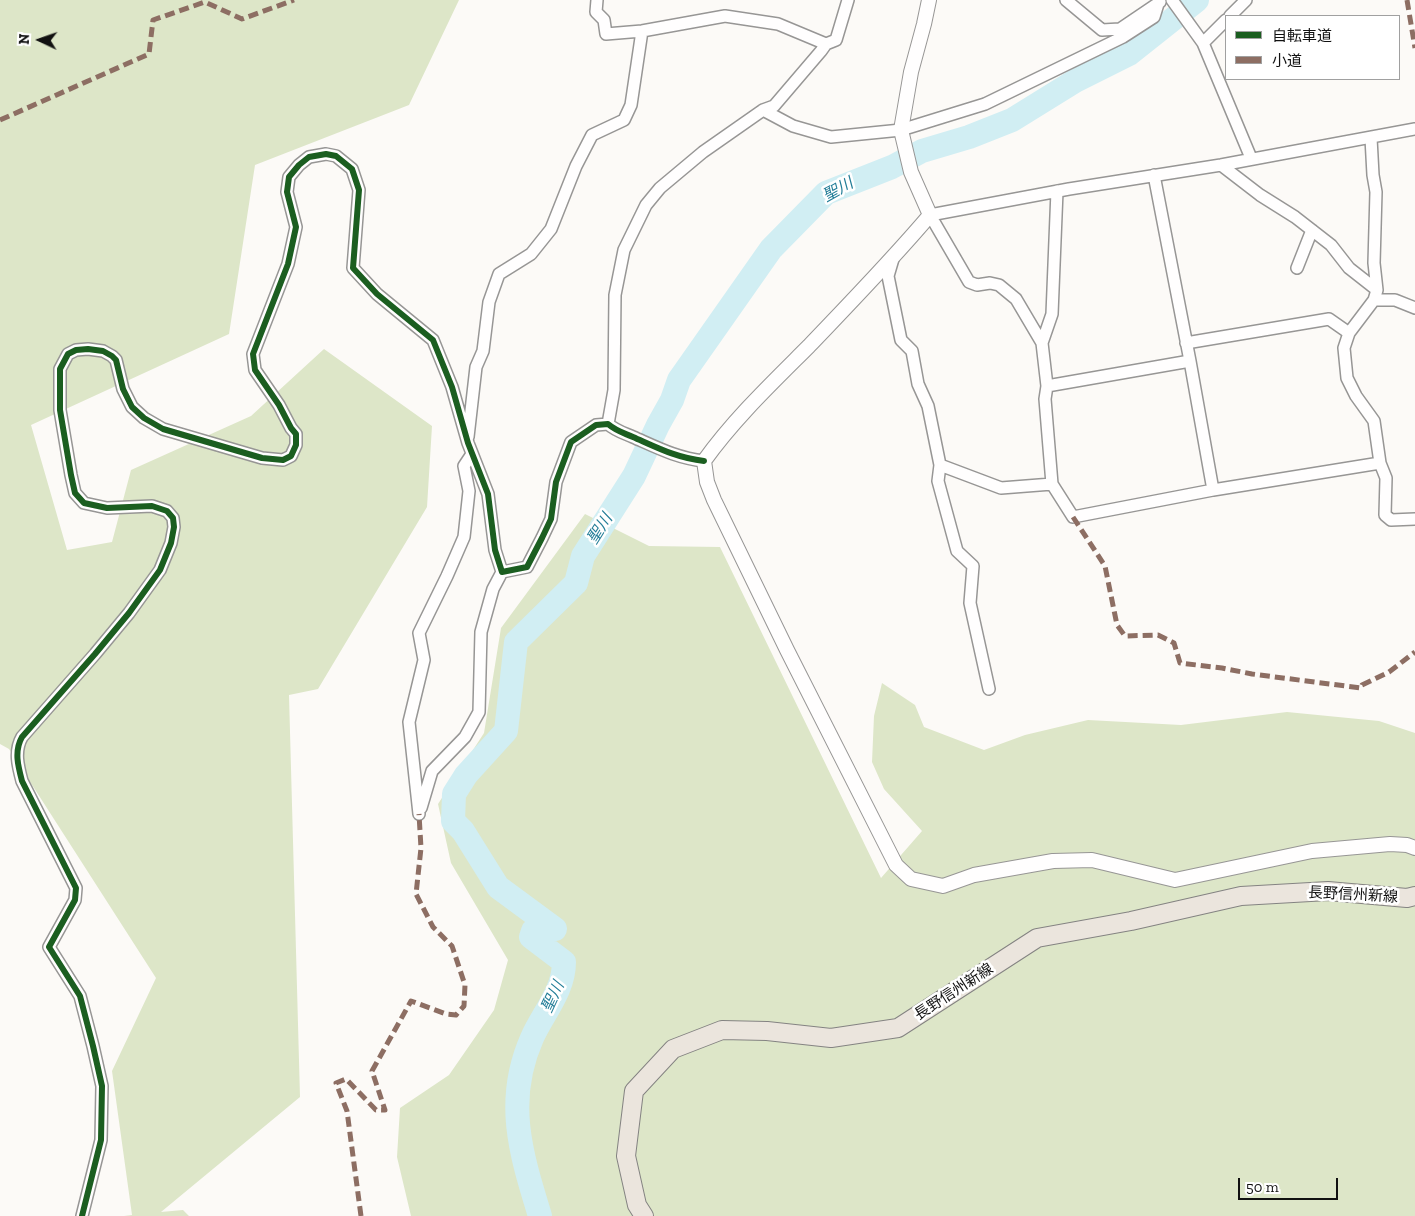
<!DOCTYPE html>
<html>
<head>
<meta charset="utf-8">
<style>
	body { margin:0 }
	#map { position:relative; width:1415px; height:1216px; overflow:hidden; background:#fcfaf7; font-family:"Zilla Slab","Noto Sans JP",serif }
	canvas { display:block }
	.legend { position:absolute; left:1225px; top:15px; width:175px; height:65px; box-sizing:border-box; background:#fff; border:1px solid #a0a0a0; margin:0; padding:6px 9px; list-style:none; font-size:15px; color:#111 }
	.legend li { display:flex; align-items:center; gap:10px; height:25px }
	.legend b { width:25px; border:1px solid #a0a0a0 }
	.north { position:absolute; left:15px; top:15px; width:50px; height:50px; -webkit-text-stroke:4px #fff; paint-order:stroke; rotate:273deg; font-size:14px; font-weight:700; line-height:20px; text-align:center; color:#111 }
	.north::after { content:''; display:block; margin:auto; width:18px; height:22px; background:#111; clip-path:polygon(50% 0,100% 100%,50% 72%,0 100%) }
	.scale { position:absolute; left:1238px; top:1178px; width:100px; height:22px; box-sizing:border-box; border:2px solid #111; border-top:0; padding-left:6px; font-size:15px; line-height:18px; white-space:nowrap; color:#111; -webkit-text-stroke:4px #fff; paint-order:stroke }
</style>
</head>
<body>
<div id="map">
<canvas width="1415" height="1216"></canvas>
<ul class="legend">
<li><b style="height:6px;background:#1b5e20"></b>自転車道</li>
<li><b style="height:6px;background:#8d6e63"></b>小道</li>
</ul>
<div class="north">N</div>
<div class="scale">50 m</div>
</div>
<script>
const ctx = document.querySelector('canvas').getContext('2d');
ctx.lineJoin = 'round';
function fill(path, color) {
  ctx.fillStyle = color;
  ctx.fill(path, 'evenodd');
}
function strokePath(path, color, width, dash) {
  ctx.strokeStyle = color;
  ctx.lineWidth = width;
  ctx.lineCap = dash ? 'butt' : 'round';
  ctx.setLineDash(dash || []);
  ctx.stroke(path);
}
function write(font, color, halo, rows, align = 'center') {
  ctx.font = font + ' "Zilla Slab","Noto Sans JP",serif';
  ctx.lineWidth = 5;
  ctx.setLineDash([]);
  ctx.textBaseline = 'middle';
  ctx.strokeStyle = halo;
  ctx.fillStyle = color;
  for (const [text, x, y, turn = 0] of rows) {
    ctx.save();
    ctx.translate(x, y);
    ctx.rotate((+turn || 0) * Math.PI / 180);
    ctx.textAlign = isNaN(turn) ? turn : align;
    if (halo) ctx.strokeText(text, 0, 0);
    ctx.fillText(text, 0, 0);
    ctx.restore();
  }
}
const forest = new Path2D(`
	M0,0H459L409,105L255,165L229,334L31,425L67,550L112,542L131,470L251,416L324,349L432,426L427,507L318,689L289,695L300,1097L161,1212L183,1210L189,1216H124L132,1215L112,1071L156,978L9,749L0,744Z
	M585,514L649,546L720,547L881,878L922,831L884,789L872,762L874,716L882,683L915,705L924,727L984,750L1025,735L1088,720L1181,725L1287,712L1379,721L1415,733V1216H411L397,1157L400,1108L449,1075L494,1010L508,960L451,863L438,804L484,733L501,628Z`);
const river = new Path2D(`
	M540,1216C521,1154 504,1101 532,1038C543,1013 564,991 564,962L531,937L533,931L555,929L498,887L463,831L453,821L454,794L466,775L506,731L516,642L576,583L583,556L634,476L658,425L672,400L679,380L771,249L826,193L892,167L922,151L969,137L1012,120L1075,81L1129,54L1197,0`);
const minor = new Path2D(`
	M597,0L596,12L604,20L606,34L642,31L725,16L778,24L826,44L836,40L848,0
	M1066,0L1102,30L1120,29L1160,2
	M1172,0L1203,43L1251,158
	M1230,16L1246,0
	M1203,43L1226,20
	M826,44L821,51L774,106L763,110L793,126L831,137L901,130L985,104L1123,37L1154,17L1158,4
	M1371,138L1373,175L1376,192L1374,263L1377,290L1374,300L1349,333L1344,348L1347,378L1356,396L1374,421L1380,463L1386,478L1385,515L1391,520L1415,519
	M1221,165L1260,195L1295,217L1331,245L1349,268L1377,290
	M1154,175L1190,361L1213,490
	M893,259L888,276L901,340L912,351L918,384L928,406L940,465L938,481L957,551L973,566L970,603L989,689
	M1297,268L1312,230
	M1374,300H1395L1415,308
	M1042,343L1052,314L1057,191
	M1186,343L1329,319L1349,333
	M1047,386L1190,361
	M608,424L614,390L615,295L624,250L646,205L660,188L703,152L763,110
	M468,437L476,367L483,351L489,302L499,274L531,254L551,229L576,166L592,135L624,120L631,105L642,31
	M1380,463L1213,490L1073,517L1052,484L1045,399L1047,386L1042,343L1016,299L999,285L990,283L977,285L969,282L930,215L1069,189L1221,165L1415,129
	M940,465L1001,488L1052,484
	M421,808L432,771L465,737L479,712L481,632L493,589L502,572
	M419,814L409,722L424,660L419,633L447,576L464,537L469,491L464,466L472,454
	M82,1216L101,1140L102,1086L93,1046L80,996L49,947L75,900L76,888L22,781C18,766 14,751 22,737L95,654L129,613L160,570L171,543L174,527L173,518L167,511L152,506L107,508L84,503L75,493L71,475L60,410V369L68,354L76,350L88,349L103,351L112,356L116,360L123,389L132,407L144,418L163,429L262,458L283,460L291,456L296,445V434L291,428L279,405L255,370L253,354L288,264L296,227L287,192L289,177L299,165L309,157L326,154L336,156L352,169L359,190L353,268L377,294L433,340L452,387L468,443L488,494L495,550L502,572L527,567L542,538L551,519L556,482L571,442L596,425L608,424C616,431 624,433 633,437C658,448 677,458 704,461`);
const tertiary = new Path2D(`
	M929,0L924,24L911,72L901,130L911,172L930,215C891,261 850,303 809,346C772,383 734,419 704,461L707,482L714,500L787,650L896,865L911,879L943,886L974,875L1053,861L1092,860L1175,880L1312,851L1390,844L1407,845L1415,848`);
const primary = new Path2D(`
	M644,1216L637,1205L626,1156L634,1091L673,1049L722,1030L767,1031L831,1038L898,1028L1037,938L1131,921L1241,896L1328,891L1407,898L1415,896`);
const quiet = new Path2D(`
	M1407,0L1415,48
	M0,120L149,54L153,20L205,2L242,19L294,0
	M1073,517L1105,566L1117,625L1125,636L1158,635L1174,643L1180,663L1222,668L1252,674L1361,688L1362,685L1389,672L1415,652
	M361,1216L347,1111L336,1083L346,1079L376,1110H385L372,1071L411,1001L446,1014L456,1015L464,1006L465,985L452,946L433,927L416,894L421,848L419,814`);
const cycleway = new Path2D(`
	M82,1216L101,1140L102,1086L93,1046L80,996L49,947L75,900L76,888L22,781C18,766 14,751 22,737L95,654L129,613L160,570L171,543L174,527L173,518L167,511L152,506L107,508L84,503L75,493L71,475L60,410V369L68,354L76,350L88,349L103,351L112,356L116,360L123,389L132,407L144,418L163,429L262,458L283,460L291,456L296,445V434L291,428L279,405L255,370L253,354L288,264L296,227L287,192L289,177L299,165L309,157L326,154L336,156L352,169L359,190L353,268L377,294L433,340L452,387L468,443L488,494L495,550L502,572L527,567L542,538L551,519L556,482L571,442L596,425L608,424C616,431 624,433 633,437C658,448 677,458 704,461`);
const streetNames = [
	["長野信州新線",1353,895,3],
	["長野信州新線",954,992,-33]
];
const waterNames = [
	["聖川",838,190,-29],
	["聖川",600,529,-58],
	["聖川",553,997,-65]
];
fill(forest, '#dde6c8');
strokePath(river, '#d1eef3', 24);
strokePath(minor, '#979695', 14);
strokePath(tertiary, '#979695', 16);
strokePath(primary, '#848382', 20);
strokePath(minor, '#fffefe', 11);
strokePath(tertiary, '#fffefe', 14);
strokePath(primary, '#ebe5dd', 18);
strokePath(quiet, '#8d6e63', 5, [10, 5]);
strokePath(cycleway, '#1b5e20', 6);
write('15px', '#111', '#fff', streetNames);
write('italic 16px', '#247e98', '#fff', waterNames);
</script>
</body>
</html>
